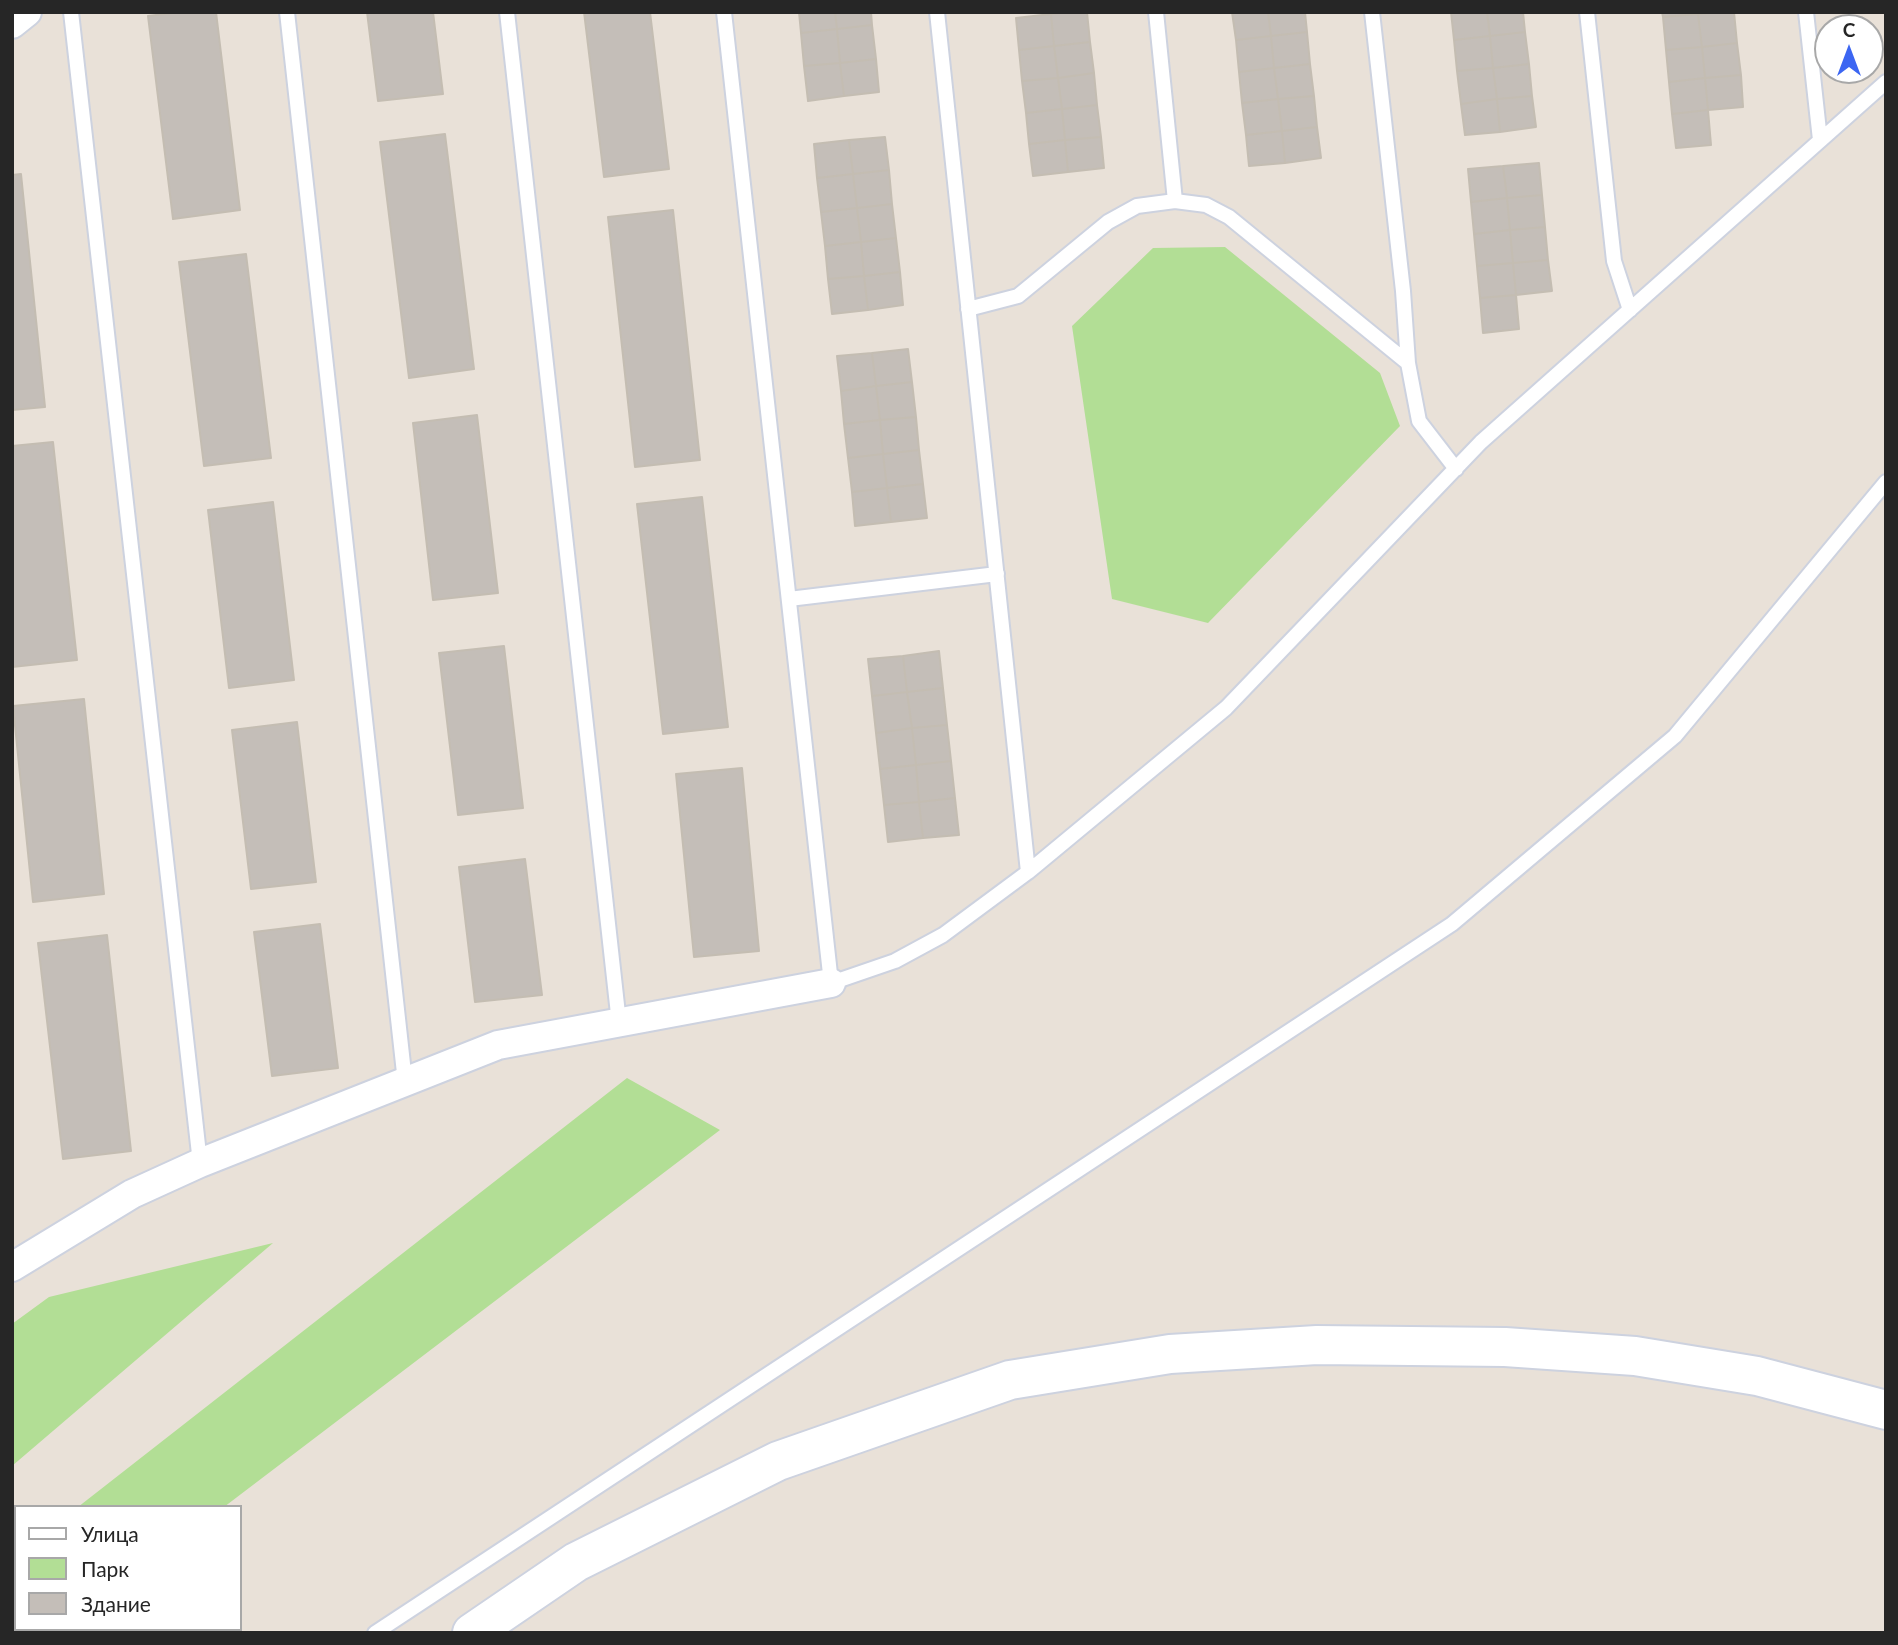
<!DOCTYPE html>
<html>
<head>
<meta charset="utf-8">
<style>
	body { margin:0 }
	#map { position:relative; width:1898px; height:1645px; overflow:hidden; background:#e9e1d8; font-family:Lato,sans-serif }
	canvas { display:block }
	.frame { position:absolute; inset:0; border:14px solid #262626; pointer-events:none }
	.legend { position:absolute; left:14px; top:1505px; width:228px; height:126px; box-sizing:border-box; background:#fff; border:2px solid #a8a8a8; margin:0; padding:9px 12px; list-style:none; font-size:21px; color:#262626 }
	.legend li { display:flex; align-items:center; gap:14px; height:35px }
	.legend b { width:35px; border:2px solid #a8a8a8 }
	.north { position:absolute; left:1814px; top:14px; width:70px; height:70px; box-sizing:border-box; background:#fff; border:2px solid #a8a8a8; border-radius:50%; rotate:0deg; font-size:19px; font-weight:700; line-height:28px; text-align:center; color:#262626 }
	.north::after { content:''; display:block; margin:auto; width:24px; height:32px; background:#3c66f2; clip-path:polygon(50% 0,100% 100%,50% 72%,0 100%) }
</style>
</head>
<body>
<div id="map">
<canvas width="1898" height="1645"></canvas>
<div class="frame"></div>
<ul class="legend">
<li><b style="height:9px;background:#fff"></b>Улица</li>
<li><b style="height:19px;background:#b2de95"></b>Парк</li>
<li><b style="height:19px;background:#c4beb8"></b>Здание</li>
</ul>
<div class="north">С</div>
</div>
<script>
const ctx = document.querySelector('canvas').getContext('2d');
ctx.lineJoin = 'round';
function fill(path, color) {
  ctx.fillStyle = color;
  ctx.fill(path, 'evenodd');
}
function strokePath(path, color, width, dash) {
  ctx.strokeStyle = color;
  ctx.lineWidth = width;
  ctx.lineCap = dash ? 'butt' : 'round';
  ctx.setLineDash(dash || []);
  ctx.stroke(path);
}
const green = new Path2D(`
	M1225,247L1380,373L1400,426L1208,623L1112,599L1072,326L1153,248Z
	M627,1078L720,1130L224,1507H78Z
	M273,1243L12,1466V1324L49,1297Z`);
const building = new Path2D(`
	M180,12H216L240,210L173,219L148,16Z
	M367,12H433L443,94L378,101Z
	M584,12H650L669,169L604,177Z
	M799,12H835L837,29L801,33Z
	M835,12H871L872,25L837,29Z
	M1070,12H1087L1090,42L1054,46L1051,14Z
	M1232,12H1268L1271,36L1236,40Z
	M1268,12H1305L1307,32L1271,36Z
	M1451,12H1487L1490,36L1454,40Z
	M1487,12H1523L1525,32L1490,36Z
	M1662,12H1698V14L1663,17Z
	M1721,12H1734L1737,43L1702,47L1698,14Z
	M1051,14L1054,46L1019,50L1016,18Z
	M1698,14L1702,47L1666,50L1663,17Z
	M872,25L876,59L840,63L837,29Z
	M837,29L840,63L804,66L801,33Z
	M1307,32L1310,64L1274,68L1271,36Z
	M1525,32L1529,64L1493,68L1490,36Z
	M1271,36L1274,68L1239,72L1236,40Z
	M1490,36L1493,68L1457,71L1454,40Z
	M1090,42L1094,73L1058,78L1054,46Z
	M1737,43L1741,75L1705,78L1702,47Z
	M1054,46L1058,78L1022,81L1019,50Z
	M1702,47L1705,78L1669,82L1666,50Z
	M876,59L879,92L844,96L840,63Z
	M840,63L844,96L808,101L804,66Z
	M1310,64L1314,96L1278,99L1274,68Z
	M1529,64L1532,96L1497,99L1493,68Z
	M1274,68L1278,99L1242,103L1239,72Z
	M1493,68L1497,99L1461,104L1457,71Z
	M1094,73L1097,105L1062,109L1058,78Z
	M1741,75L1743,107L1708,110L1705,78Z
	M1058,78L1062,109L1026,113L1022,81Z
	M1705,78L1708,110L1672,114L1669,82Z
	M1314,96L1317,127L1282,131L1278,99Z
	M1532,96L1536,127L1500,132L1497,99Z
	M1278,99L1282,131L1246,135L1242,103Z
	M1497,99L1500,132L1465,135L1461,104Z
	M1097,105L1101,137L1065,140L1062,109Z
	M1062,109L1065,140L1029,144L1026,113Z
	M1708,110L1711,145L1676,148L1672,114Z
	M1317,127L1321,158L1285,163L1282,131Z
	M1282,131L1285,163L1249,166L1246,135Z
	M445,134L474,369L409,378L380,142Z
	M885,137L889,170L853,174L849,140Z
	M1101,137L1104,168L1068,172L1065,140Z
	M849,140L853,174L817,178L814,144Z
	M1065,140L1068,172L1033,176L1029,144Z
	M1539,163L1542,195L1507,198L1503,166Z
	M1503,166L1507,198L1471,202L1468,169Z
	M889,170L892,204L857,208L853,174Z
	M21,174L45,407L12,410V175Z
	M853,174L857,208L821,212L817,178Z
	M1542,195L1545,227L1510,230L1507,198Z
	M1507,198L1510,230L1474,234L1471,202Z
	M892,204L896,238L861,242L857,208Z
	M857,208L861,242L825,246L821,212Z
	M673,210L700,460L635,467L608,217Z
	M1545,227L1548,260L1513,263L1510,230Z
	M1510,230L1513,263L1477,266L1474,234Z
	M896,238L900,272L864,276L861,242Z
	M861,242L864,276L828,279L825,246Z
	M246,254L271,458L204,466L179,262Z
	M1548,260L1552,291L1516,295L1513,263Z
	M1513,263L1516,295L1480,298L1477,266Z
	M900,272L903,305L868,310L864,276Z
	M864,276L868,310L832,314L828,279Z
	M1516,295L1519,329L1483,333L1480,298Z
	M908,349L912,382L876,386L872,353Z
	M872,353L876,386L841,391L837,356Z
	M912,382L916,417L880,420L876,386Z
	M876,386L880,420L844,424L841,391Z
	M477,415L498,593L433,600L413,423Z
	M916,417L919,450L883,454L880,420Z
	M880,420L883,454L848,458L844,424Z
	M53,442L77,660L12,667V446Z
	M919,450L923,484L887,488L883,454Z
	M883,454L887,488L852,492L848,458Z
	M923,484L927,518L891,522L887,488Z
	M887,488L891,522L855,526L852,492Z
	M702,497L728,727L663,734L637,504Z
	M273,502L294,680L229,688L208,510Z
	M504,646L523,808L458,815L439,653Z
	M939,651L943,688L907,692L903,656Z
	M903,656L907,692L872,696L868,659Z
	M943,688L947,725L912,728L907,692Z
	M907,692L912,728L876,733L872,696Z
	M84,699L104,894L33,902L13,706Z
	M297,722L316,882L251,889L232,730Z
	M947,725L951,761L916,765L912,728Z
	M912,728L916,765L880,769L876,733Z
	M951,761L955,798L919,802L916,765Z
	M916,765L919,802L884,805L880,769Z
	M742,768L759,951L694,957L676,774Z
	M955,798L959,835L923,838L919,802Z
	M919,802L923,838L888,842L884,805Z
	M525,859L542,995L475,1002L459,867Z
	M320,924L338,1068L272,1076L254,932Z
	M107,935L131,1151L63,1159L38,943Z`);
const lane = new Path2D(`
	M71,12L200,1163
	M287,12L405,1082
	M507,12L619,1023
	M724,12L831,983L895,961L943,935L1028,872L1226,708L1481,442L1886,82
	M937,12L1028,872
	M1156,12L1175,201
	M1372,12L1403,291L1408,363
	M1587,12L1614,261L1630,310
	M1806,12L1820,140
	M968,309L1018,296L1108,222L1137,206L1175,201L1206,205L1229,217L1408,363L1419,421L1456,469
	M789,599L997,574
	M375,1633L1452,924L1675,736L1886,482`);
const street = new Path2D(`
	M12,24L27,12
	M12,1267L132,1194L200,1163L498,1045L831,983`);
const secondary = new Path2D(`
	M472,1633L576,1562L778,1461L1010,1380L1170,1354L1317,1345L1505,1347L1635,1356L1757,1376L1886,1410`);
fill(green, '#b2de95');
fill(building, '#c4beb8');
strokePath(building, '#c4bdb2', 2);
strokePath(lane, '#cdd2df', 18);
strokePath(street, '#cdd2df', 32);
strokePath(secondary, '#cdd2df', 42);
strokePath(lane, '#fff', 14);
strokePath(street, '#fff', 28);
strokePath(secondary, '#fff', 38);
</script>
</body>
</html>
